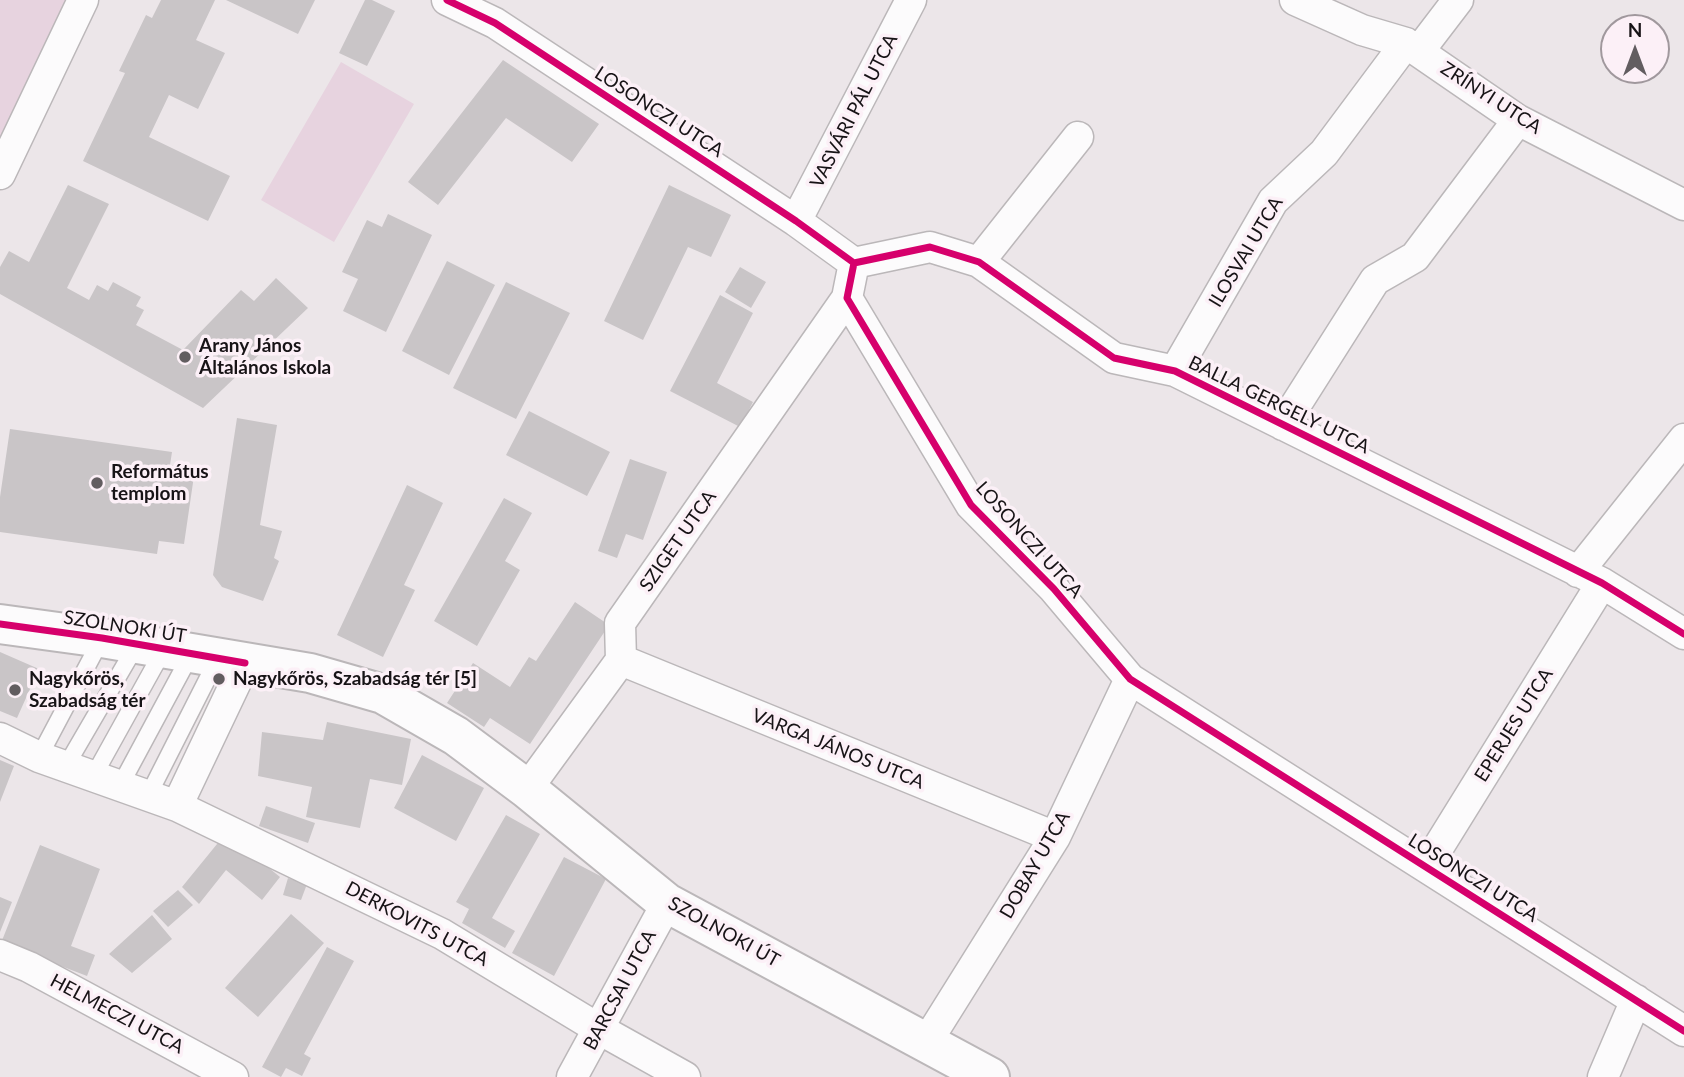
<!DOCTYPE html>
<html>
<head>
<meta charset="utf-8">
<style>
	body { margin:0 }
	#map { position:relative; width:1684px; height:1077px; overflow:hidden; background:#ece6e9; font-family:Lato,sans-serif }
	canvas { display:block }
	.north { position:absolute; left:1600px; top:14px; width:70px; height:70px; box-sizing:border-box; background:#fcf0f7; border:2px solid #a0989d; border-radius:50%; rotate:0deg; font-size:19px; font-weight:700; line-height:28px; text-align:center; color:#171316 }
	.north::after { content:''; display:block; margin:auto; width:24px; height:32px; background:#625d60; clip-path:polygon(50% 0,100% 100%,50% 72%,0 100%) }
</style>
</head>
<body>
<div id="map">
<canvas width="1684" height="1077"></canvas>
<div class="north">N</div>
</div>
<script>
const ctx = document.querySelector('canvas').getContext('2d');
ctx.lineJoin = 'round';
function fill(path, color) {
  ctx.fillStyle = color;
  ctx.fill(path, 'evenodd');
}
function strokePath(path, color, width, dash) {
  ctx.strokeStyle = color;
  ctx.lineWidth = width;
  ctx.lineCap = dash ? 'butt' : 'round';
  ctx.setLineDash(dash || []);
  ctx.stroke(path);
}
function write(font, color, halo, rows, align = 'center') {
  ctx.font = font + ' Lato,sans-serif';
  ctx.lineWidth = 7;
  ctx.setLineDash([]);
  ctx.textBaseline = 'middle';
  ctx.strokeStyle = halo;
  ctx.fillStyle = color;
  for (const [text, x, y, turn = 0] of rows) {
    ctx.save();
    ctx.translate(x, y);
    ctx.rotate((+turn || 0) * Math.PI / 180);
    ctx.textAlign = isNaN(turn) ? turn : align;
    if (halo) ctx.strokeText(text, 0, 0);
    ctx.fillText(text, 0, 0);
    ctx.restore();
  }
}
const green = new Path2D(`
	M0,0H83L0,174Z
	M341,62L414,104L334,242L261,200Z`);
const building = new Path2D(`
	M161,0H215L196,40L225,53L198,109L169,95L149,137L230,176L208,221L83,161L125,73L119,71L146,15L152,18Z
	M226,0H315L298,34Z
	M365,0H372L395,11L367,66L339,53Z
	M503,60L599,124L572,162L506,118L438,205L408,182Z
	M68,185L109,204L67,288L89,300L97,285L108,291L113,282L141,297L136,306L144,310L136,325L183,350L241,290L254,301L276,278L308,308L203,408L0,294V267L9,251L29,262Z
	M669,185L731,215L711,257L688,247L643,340L604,321Z
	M388,214L432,235L386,332L343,311L358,279L342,272L367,220L382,227Z
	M447,261L495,285L449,375L402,351Z
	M740,267L766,282L751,308L725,292Z
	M506,282L570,313L516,419L453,388Z
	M720,295L753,313L717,383L753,402L740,427L670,391Z
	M529,411L610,452L587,496L506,455Z
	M237,418L277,425L260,525L282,531L274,558L279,561L263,601L222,587L213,575Z
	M10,429L172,452L170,465L195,469L184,544L159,541L157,554L0,532V497Z
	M630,459L667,472L643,540L626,534L617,558L598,551Z
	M407,485L443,503L404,585L415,590L383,657L337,635Z
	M504,498L532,513L505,561L520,570L477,646L434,621Z
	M575,602L609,625L530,744L490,718L484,727L447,703L473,663L510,687L529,657L536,661Z
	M0,652L39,669L17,718L0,711Z
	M327,722L411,739L402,785L370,779L360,828L306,817L312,787L258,776L262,732L323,740Z
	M422,755L484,788L456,841L394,808Z
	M0,760L14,766L0,802Z
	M266,806L315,823L308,843L259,826Z
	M506,815L540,834L492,918L515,931L505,948L462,923L469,909L456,902Z
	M226,833L280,877L262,900L226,870L199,904L182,887Z
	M40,845L100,869L71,946L95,955L87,976L1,943Z
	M564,857L606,879L554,976L512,953Z
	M288,878L307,884L301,900L283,895Z
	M178,890L193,905L168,927L153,911Z
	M0,897L12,902L0,932Z
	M291,914L324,943L258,1017L225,988Z
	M152,915L172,939L132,973L109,954Z
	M327,947L354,961L304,1054L311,1058L302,1076L286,1068L281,1077L262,1067Z`);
const service = new Path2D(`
	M39,757L102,638
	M66,766L137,644
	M93,777L164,649
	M120,786L191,654
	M148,796L218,658`);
const minor = new Path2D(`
	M447,0L495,23L796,221L854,263L847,298L971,505L1054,589L1130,679L1684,1031
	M1295,0L1362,30L1406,43L1518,120L1684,205
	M1419,51L1458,0
	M0,174L83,0
	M796,221L911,0
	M979,262L1078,137
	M854,263L930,247L979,262L1114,358L1175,371L1602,583L1684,634
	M1175,371L1273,201L1324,153L1406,43
	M1283,425L1375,280L1415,257L1518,120
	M1578,572L1684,439
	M621,660L1055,837
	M0,738L39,757L177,806L442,934L599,1029L685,1077
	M527,789L621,660L620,623L847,298
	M177,806L245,663
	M1426,867L1602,583
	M0,955L29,967L233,1077
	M926,1043L1055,837L1130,679
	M572,1077L667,903
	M1603,1077L1636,1000`);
const secondary = new Path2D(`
	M0,624L102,638L310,673L383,694L456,736L527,789L667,903L990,1077`);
const cycleway = new Path2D(`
	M447,0L495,23L796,221L854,263L847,298L971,505L1054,589L1130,679L1684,1031
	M854,263L930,247L979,262L1114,358L1175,371L1602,583L1684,634
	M0,624L102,638L245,663`);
const markers = [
	[185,357,7,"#625d60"],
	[97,483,7,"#625d60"],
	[219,679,7,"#625d60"],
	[15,690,7,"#625d60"]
];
const streetNames = [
	["ZRÍNYI UTCA",1491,98,33],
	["VASVÁRI PÁL UTCA",854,111,-63],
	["LOSONCZI UTCA",659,112,33],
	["ILOSVAI UTCA",1246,252,-59],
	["BALLA GERGELY UTCA",1279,405,26],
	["LOSONCZI UTCA",1029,540,48],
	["SZIGET UTCA",678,541,-55],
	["SZOLNOKI ÚT",125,627,9],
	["EPERJES UTCA",1514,725,-58],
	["VARGA JÁNOS UTCA",838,749,22],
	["DOBAY UTCA",1035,865,-60],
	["LOSONCZI UTCA",1473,878,32],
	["DERKOVITS UTCA",417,924,28],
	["SZOLNOKI ÚT",724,932,29],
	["BARCSAI UTCA",620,990,-62],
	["HELMECZI UTCA",117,1014,28]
];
const poiNames = [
	["Arany János",199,346],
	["Általános Iskola",199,368],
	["Református",111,472],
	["templom",111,494],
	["Nagykőrös,",29,679],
	["Szabadság tér",29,701],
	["Nagykőrös, Szabadság tér [5]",233,679]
];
fill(green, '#e7d3df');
fill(building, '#c9c5c7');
strokePath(service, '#bbb7b9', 19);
strokePath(minor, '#bbb7b9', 33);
strokePath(secondary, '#bbb7b9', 42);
strokePath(service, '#fcfbfc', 16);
strokePath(minor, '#fcfbfc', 30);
strokePath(secondary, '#fcfbfc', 38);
strokePath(cycleway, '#d6006c', 7);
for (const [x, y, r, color] of markers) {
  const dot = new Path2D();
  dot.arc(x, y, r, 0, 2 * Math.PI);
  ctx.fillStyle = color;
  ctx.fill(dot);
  strokePath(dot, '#fcf0f7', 2.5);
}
write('19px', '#171316', '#fcf0f7', streetNames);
write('bold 19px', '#171316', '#fcf0f7', poiNames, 'left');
</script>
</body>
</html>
